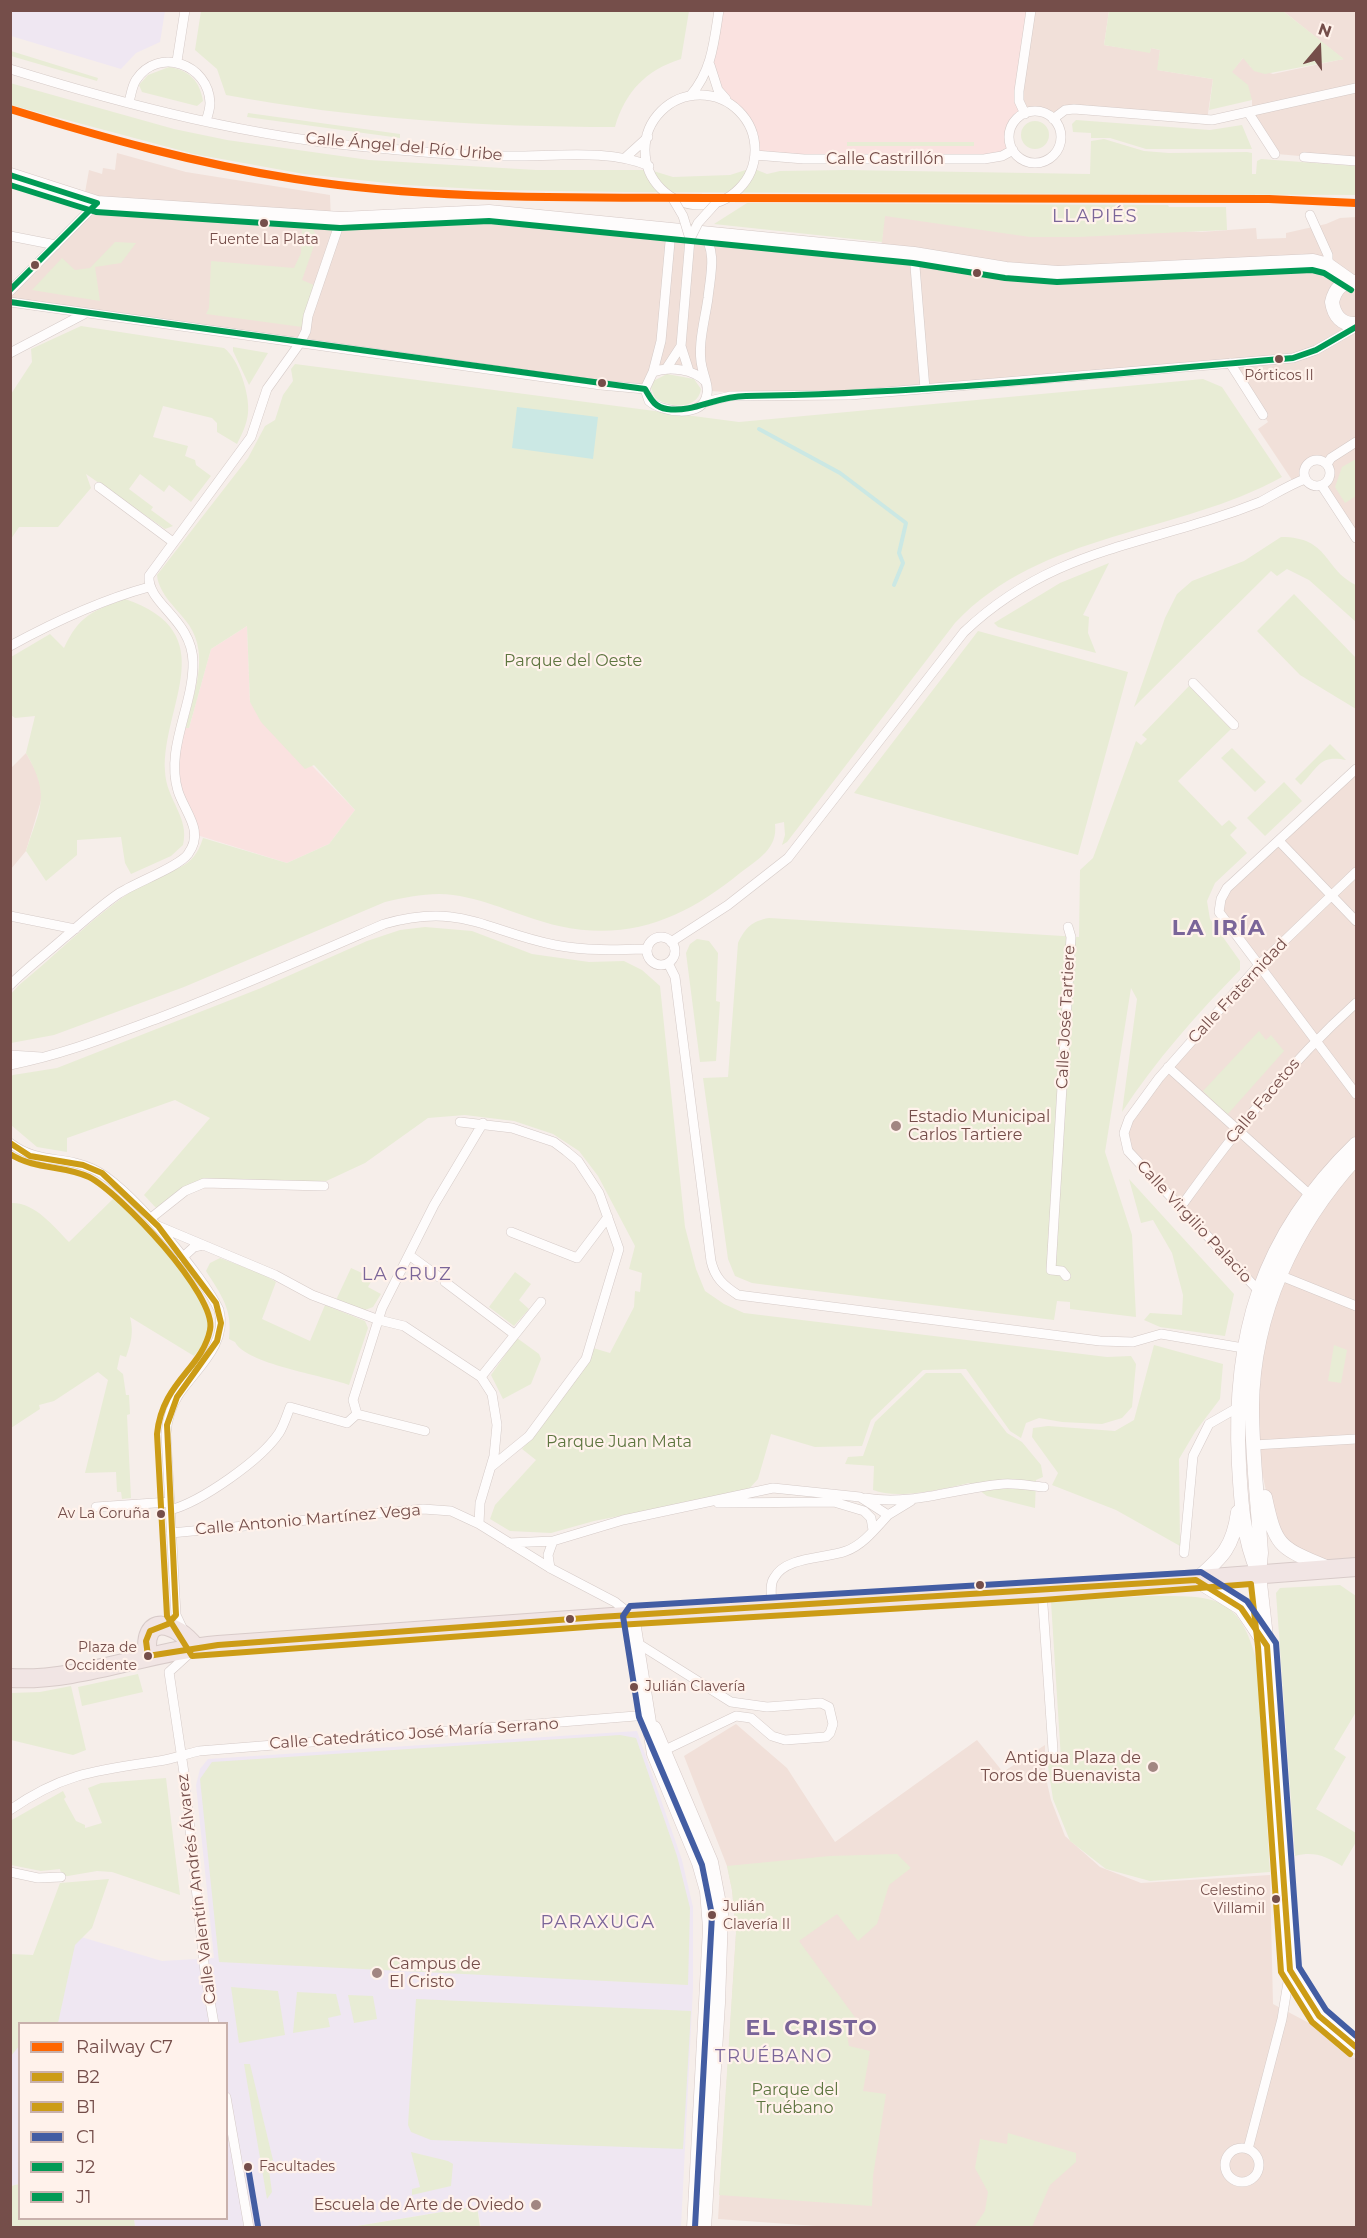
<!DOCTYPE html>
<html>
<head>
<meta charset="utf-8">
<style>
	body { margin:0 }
	#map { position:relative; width:1367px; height:2238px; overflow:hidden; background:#f6eeea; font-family:Montserrat,sans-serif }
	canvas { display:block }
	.frame { position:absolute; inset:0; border:12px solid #754e4a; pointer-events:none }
	.legend { position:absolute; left:18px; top:2022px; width:210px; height:198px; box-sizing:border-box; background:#fff2eb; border:2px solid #c8b0ab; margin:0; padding:8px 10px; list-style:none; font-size:18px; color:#754e4a }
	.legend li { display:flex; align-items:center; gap:12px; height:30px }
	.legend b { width:30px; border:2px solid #c8b0ab }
	.north { position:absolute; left:1289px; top:18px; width:60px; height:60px; -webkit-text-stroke:4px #fff2eb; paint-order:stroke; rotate:19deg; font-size:16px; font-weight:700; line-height:24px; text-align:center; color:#754e4a }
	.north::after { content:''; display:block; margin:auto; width:21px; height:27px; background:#754e4a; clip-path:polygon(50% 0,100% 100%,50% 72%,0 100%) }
</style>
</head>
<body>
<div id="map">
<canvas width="1367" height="2238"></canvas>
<div class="frame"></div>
<ul class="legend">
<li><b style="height:8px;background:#f60"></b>Railway C7</li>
<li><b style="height:8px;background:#cc9c16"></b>B2</li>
<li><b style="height:8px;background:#cc9c16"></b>B1</li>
<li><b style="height:8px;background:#435da3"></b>C1</li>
<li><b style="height:8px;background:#009a55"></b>J2</li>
<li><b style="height:8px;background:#009a55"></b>J1</li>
</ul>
<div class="north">N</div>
</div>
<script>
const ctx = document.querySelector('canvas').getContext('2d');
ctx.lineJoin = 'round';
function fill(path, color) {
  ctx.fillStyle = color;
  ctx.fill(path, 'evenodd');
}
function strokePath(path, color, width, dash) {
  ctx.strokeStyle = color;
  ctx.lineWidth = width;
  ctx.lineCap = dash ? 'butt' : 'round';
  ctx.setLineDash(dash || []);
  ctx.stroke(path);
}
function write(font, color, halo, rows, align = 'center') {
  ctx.font = font + ' Montserrat,sans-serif';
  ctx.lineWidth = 4.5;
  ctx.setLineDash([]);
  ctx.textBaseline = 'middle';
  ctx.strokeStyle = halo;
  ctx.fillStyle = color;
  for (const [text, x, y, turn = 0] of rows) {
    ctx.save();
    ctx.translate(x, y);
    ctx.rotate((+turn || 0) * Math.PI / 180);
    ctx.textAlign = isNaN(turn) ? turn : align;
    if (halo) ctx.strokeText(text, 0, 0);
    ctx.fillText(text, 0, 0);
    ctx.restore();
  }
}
const residential = new Path2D(`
	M1031,11H1109L1104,45L1150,52L1151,48L1160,50L1158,70L1213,79L1207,120L1082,109L1050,116L1036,111L1025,114L1021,105Z
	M1283,11H1356V161L1277,154L1252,110V100L1231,72L1244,57L1251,67L1273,74L1343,59Z
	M117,153L186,172L330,195L331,222L489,214L881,252L884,213L1201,232L1256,228L1257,239L1286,238V233L1326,224L1340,218L1356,217V537L1323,486L1331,477L1328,464L1319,459L1310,460L1304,467L1303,477L1294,483L1258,429L1268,422L1231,362L849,394H750L711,391L707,380L664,367L643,387L11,299L10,292L98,204L84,198L89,170L102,174L103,168L115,170Z
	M26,753L36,771L43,794L26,851L11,869V768Z
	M1356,770V1141L1257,1287L1128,1150L1125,1133L1130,1119L1260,966L1220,912L1222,899Z
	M1356,1161V1564L1328,1566L1291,1549L1275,1531L1256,1446L1259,1350L1296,1243Z
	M736,1724L787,1768L835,1842L977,1740L1003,1772L1045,1745V1774L1051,1800L1065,1836L1100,1867L1141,1883L1270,1875L1273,2004L1311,2024L1339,2049L1356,2059V2227L844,2228L718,2219L736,1933L732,1890L727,1866L684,1756Z`);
const commercial = new Path2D(`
	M719,11H1031L1019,91L1025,114L1013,124L1010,133L1013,150L1008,154L755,155L753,133L748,121L728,101L710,65Z
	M247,626L250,702L355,810L329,844L287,863L197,835L178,788L177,751L182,727L189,728L211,649Z`);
const education = new Path2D(`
	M10,11L11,10L165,11L160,42L136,53L121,69L11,36Z
	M637,1731L682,1860L693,1907V1988L681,2227H481L477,2206L351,2227H135L134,2219L226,2218V2024H45L71,1934L162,1961L214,1958L196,1785L200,1769L208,1759Z
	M19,2041V2184L11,2186V2045Z`);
const green = new Path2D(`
	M201,11V10L689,11L681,59C646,70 625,92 615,127C484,127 355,119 226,95L217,69L195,50Z
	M1109,11H1283L1344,59L1265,74L1254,71L1243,58L1232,72L1248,85L1252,100L1209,110L1213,79L1157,70L1160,50L1151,48L1150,53L1104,45Z
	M11,51L98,78L97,81L11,56Z
	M169,67C189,70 200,81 203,101L197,106L142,92L139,85L148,75Z
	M10,83L174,129L227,140L369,160L536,170H650L673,177L730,175L752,168L767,174L780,171L846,170L1090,174L1091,141L1104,139L1144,151L1169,153L1247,152L1252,153V174H1256L1257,161L1261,159L1356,166V195L626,192L495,190L405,185L304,174L194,154L11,105Z
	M248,113L400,134V138L247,117Z
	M1076,120L1210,130L1242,125L1252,149H1146L1110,138H1091V133L1073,132L1072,124Z
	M1021 135a14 14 0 1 1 28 0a14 14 0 1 1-28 0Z
	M847,142H974V146H847Z
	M747,203L1168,205L1169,207H1226L1227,230L1078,237H1030L885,216L882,242L714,224Z
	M302,227L313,229L317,237L302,280L314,285L305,311L302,327L206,314L209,308L211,261L294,268L301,253Z
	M115,242L136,243L121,263L95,267L100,301L32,290L62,258L75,270L90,268Z
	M81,326L224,348C239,359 250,395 248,413C247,424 242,434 237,444L217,432V423L212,418L163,406L153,437L188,446L185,456L195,460L196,465L211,476L191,502L169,485L164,492L140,474L129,489L153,507L151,510L173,526L165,529L86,474L91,488L58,527H19L11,539V394L32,362L31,349Z
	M233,347L268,353L249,385L233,351Z
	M295,364L739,422L1203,379L1222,387L1282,477C1177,535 1042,531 955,623L787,842L782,845L785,835L784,822L775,824C778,849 758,859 740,873C686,917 631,942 559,926C523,918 490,900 453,895C431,892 407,897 385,902L184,987L54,1035L11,1043L10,995L18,986C61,951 100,909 148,881C173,867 193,871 203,838L287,863L329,844L355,810L314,765L305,769L261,722L250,702L247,626L211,649L189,728H186C193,694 210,656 189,625C177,608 159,595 157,575L248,458L265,426L275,420L283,395L293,381L291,369Z
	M667,374L694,379L701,389C698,410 670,408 655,398L651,388L653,381Z
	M1356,459V496L1345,503L1335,487L1342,467Z
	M1281,537C1330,537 1323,569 1356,585V622L1309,580L1287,569L1277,576L1271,571L1134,707L1165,618L1177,594L1192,581L1244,561Z
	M1109,563L1083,615L1089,617L1088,633L1096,653L998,627L994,623L1060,583Z
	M1294,594L1356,658V709L1300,675L1257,631Z
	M125,599C225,633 162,705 165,771C166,800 190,817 183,845L171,856L131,874L125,863L121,837L77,840V855L46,881L26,851C40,807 51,797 26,753L35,716L15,718L11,715V657L50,634L64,648C79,616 92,611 125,599Z
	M978,631L1128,672L1078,855L854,793Z
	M1189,686L1231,729L1178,781L1222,826L1229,820L1237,828L1230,835L1247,853L1215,883L1207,901L1210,919L1240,961V970C1196,1015 1156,1060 1122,1112L1137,999L1131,988L1105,1152L1132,1235L1136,1317L1070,1309V1302L1057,1301L1054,1320L775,1286L752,1283L735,1276L728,1259L703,1078L728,1077L738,943C745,928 752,921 769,918L1079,937L1080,870L1093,858L1136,741L1141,745L1147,739L1142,735Z
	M1330,744L1346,760C1320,755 1319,766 1301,785L1295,779Z
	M1232,748L1266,782L1255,792L1221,758Z
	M1284,782L1302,801L1265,836L1247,818Z
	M425,927L472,931L532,954L589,962L624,961L642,970L660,986L685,1227L696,1269L705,1291L724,1304L744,1313L1107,1357L1131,1356L1136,1364L1132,1407L1122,1418L1102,1424L1062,1422L1039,1418L1026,1423L1021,1438L1010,1431L966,1369L923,1370L871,1420L862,1446L815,1447L771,1434L758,1479L747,1491L594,1521L551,1533L510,1531L490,1519L495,1505L536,1460L522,1449L537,1431L593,1348L610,1353L634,1307L635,1291L640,1292L642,1273L629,1269L635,1246L598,1176L579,1151L553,1134L514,1121L465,1115L428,1118L365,1163L322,1183L200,1181L157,1209L144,1195L210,1118L175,1100L67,1138V1152L37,1147L11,1125L10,1077L13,1075L57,1068L261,988L367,941L400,930Z
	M697,939L709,941L718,953L716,1001L720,1002L716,1061L700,1062L686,953L690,944Z
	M1259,1031L1266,1040L1271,1035L1284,1051L1227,1115L1203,1091Z
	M1129,1179L1234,1294L1225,1336L1160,1327L1144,1320L1150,1313L1182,1315L1183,1295L1172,1253L1153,1220L1141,1223Z
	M114,1198C138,1220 207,1292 210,1323C211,1336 202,1346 194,1356L130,1317C134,1332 131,1343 126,1357L120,1355L117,1369L123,1374L126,1395H129L130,1414L127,1415L131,1498L122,1499L121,1492H117L116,1472L85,1473L108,1380L98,1372L54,1401L39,1405L40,1409L11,1428V1203C35,1202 53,1226 69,1242Z
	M220,1258L265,1275L276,1282L262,1319L310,1341L325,1305L365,1321L368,1328L349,1385C323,1375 246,1364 235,1342L229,1339C233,1309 221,1295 206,1271L210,1263Z
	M351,1268L373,1278L368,1287L381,1294L373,1307L365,1310L336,1300Z
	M515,1272L531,1284L519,1300L529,1309L514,1326L489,1307Z
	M517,1338L539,1354L541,1359L531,1384L503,1399L491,1375Z
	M1154,1345L1223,1364L1220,1399L1195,1432L1179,1459L1180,1546L1116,1510L1052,1485L1058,1473L1032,1437L1033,1428L1048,1426L1115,1431L1134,1420Z
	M1334,1345L1347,1350L1341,1383L1328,1381Z
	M926,1373H961L1007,1433L1022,1442L1041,1465L1043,1477L1036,1480L1035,1508L987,1496L969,1483C944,1489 897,1500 873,1490L874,1466L845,1464L848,1457L863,1456L875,1422Z
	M1340,1585L1356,1596V1712L1334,1749L1346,1757L1316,1809L1356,1833V1842L1342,1866C1325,1856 1314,1851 1295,1856L1276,1593L1280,1588Z
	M1147,1596C1211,1596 1239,1592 1257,1662L1270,1872L1150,1881L1106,1869L1070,1841L1053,1799L1047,1760L1061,1759L1051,1602Z
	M138,1674L143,1692L82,1706L78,1687Z
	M71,1686L86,1750L73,1755L11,1740V1693L40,1692Z
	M620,1735L636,1738L677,1856L690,1908L688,1985L219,1962L200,1779L212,1762Z
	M166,1778L180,1895L112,1872L97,1871L62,1877L60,1869L41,1871L11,1865L10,1821L63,1791L66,1797L64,1799L76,1821L85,1825V1828L102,1823L88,1788L101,1783Z
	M897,1854L911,1868L889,1885L877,1924L858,1941L837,1914L799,1941L857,2020L845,2025L849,2046L870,2051L863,2091L886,2094L873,2176L872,2206L719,2195L736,1933L732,1890L727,1866L830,1856Z
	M109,1879L92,1928L75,1945L58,2023L20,2024L19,2046L11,2056V1954L33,1955L60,1883Z
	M231,1987L278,1991L285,2035L239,2043Z
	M297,1992L336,1994L341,2015L328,2018L330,2027L293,2033Z
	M348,1995L373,1996L377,2019L354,2023Z
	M416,1999L691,2011L683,2149L431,2140L411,2132L408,2125Z
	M244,2064H250L273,2160L268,2163L272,2192L267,2199Z
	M1008,2133L1076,2153V2162L1050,2185L1032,2227H974L985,2211L988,2192L975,2168L980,2139L1007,2144Z
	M411,2152L448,2161L453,2164L451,2186L412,2195V2189L420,2187Z
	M19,2184L20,2218L134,2219L135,2227H11V2186Z
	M477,2206L480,2227H351L460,2209Z`);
const water = new Path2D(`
	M517,407L598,417L593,459L512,448Z`);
const stream = new Path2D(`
	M759,429L840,473L906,523L899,553L903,563L894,585`);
const street = new Path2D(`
	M177,61L185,10
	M710,65L718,90L726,99
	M10,69C129,106 254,138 378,148C420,152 463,156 505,156C549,157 609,148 649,166
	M645 150a55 55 0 1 1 110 0a55 55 0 1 1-110 0Z
	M691,95C712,70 714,42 719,10
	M129,102C131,95 132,86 136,80C158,46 209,64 210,103C210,108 208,115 206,121
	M1009 137a26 26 0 1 1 52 0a26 26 0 1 1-52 0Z
	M1248,112L1275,154
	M1025,114L1019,101V91L1031,10
	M1053,119L1065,110L1074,109L1212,120L1356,88
	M755,155L804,159H984L1002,156L1013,150
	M626,157L648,137
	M1304,157L1356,161
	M1310,215L1328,255V265
	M702,233C718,250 710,277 708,298C705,320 697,346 702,367C704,377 710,388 706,398C699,418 662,412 649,401L645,389L653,372C669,366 694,369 706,382
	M10,236L56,245
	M914,254L925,389
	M10,291L97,203
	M10,302L601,385L645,389
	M10,353L84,314
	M1230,363L1263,415
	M666,369L681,346
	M689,371L681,346L690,239
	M653,372L661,341L671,231
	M705,402L731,396L850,395L1293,358L1316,350L1356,327
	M1304 473a13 13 0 1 1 26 0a13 13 0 1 1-26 0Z
	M1327,464L1331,458L1356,442
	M1322,486L1356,538
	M99,487L173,542
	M10,646C54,622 101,600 149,587
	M1193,683L1234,725
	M1356,769L1227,888L1221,899L1219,912L1356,1094
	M1280,842L1356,921
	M10,916L75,929
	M647 951a14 14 0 1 1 28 0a14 14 0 1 1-28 0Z
	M671,942L728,905L788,858L964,632C1041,559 1117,549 1212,519C1228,514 1245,508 1260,502C1275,494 1289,485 1305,479
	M668,963L675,977L711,1261C715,1278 723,1285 738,1295L1100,1341L1133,1342L1161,1334L1249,1349
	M10,985C27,968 47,953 65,937C82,923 99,907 118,894C134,883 179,867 188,854C205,831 185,813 178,791C165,748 194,705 193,662C192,619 147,604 149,576L251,437L267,389L300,343L306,331L308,316L341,219
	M10,1055L41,1057
	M10,1065C62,1055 110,1036 159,1018C235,989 310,956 384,924C462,902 485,931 555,945C586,951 615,950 647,949
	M1168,1067L1310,1195
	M460,1122L512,1128L554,1142L566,1151L578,1161L599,1193L619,1249L586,1359L529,1436L491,1467
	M10,1143C39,1165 64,1155 93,1169C127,1184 203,1276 219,1310C228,1344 196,1369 179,1394C171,1406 167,1420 166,1434L176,1615L184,1632
	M1180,1208C1233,1134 1288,1064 1356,1003
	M151,1218L185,1191L204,1183L324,1186
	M158,1226L275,1275L312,1295L379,1320L404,1326L481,1377L492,1394L497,1425L494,1456L480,1503L479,1524L550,1568L615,1602L630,1614
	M511,1232L577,1258L608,1217
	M409,1255L439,1277
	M182,1258L194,1247L203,1245
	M1279,1275L1356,1306
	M1066,1276L1062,1271L1051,1270L1071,937L1068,927
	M445,1282L514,1334
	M1258,1290L1128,1151L1124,1133L1129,1119L1159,1078L1259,965L1356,872
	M481,1377L541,1302
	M425,1431L357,1414L353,1400L382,1308L434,1205L483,1123
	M1254,1445L1356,1439
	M865,1498C913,1506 955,1488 1003,1484C1016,1483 1031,1486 1044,1487
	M718,1503L834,1502L864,1511L871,1518L873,1530
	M96,1507L169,1502
	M170,1510C201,1502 261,1460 279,1433C284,1425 287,1415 290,1407L347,1423L357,1414
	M888,1515L911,1501
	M171,1533L423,1509L451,1511L479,1524
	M509,1543L553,1541L623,1520L773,1488L860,1497L888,1515C876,1528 863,1545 846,1551C825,1559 786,1556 774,1578C769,1585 772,1598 772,1606
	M1184,1553L1193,1456L1209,1424L1237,1408
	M550,1568L548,1555L553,1541
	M1042,1591L1053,1750
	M634,1641L731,1702L767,1707L821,1703L829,1707L833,1724L830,1733L826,1737L785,1740L772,1736L751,1718L736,1716L665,1750
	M169,1672L184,1773L205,1972L214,2024
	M169,1672L192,1651
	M10,1810C63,1773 98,1770 159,1761C172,1759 186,1754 199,1751L648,1715
	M10,1872L38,1878L61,1877
	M226,2097L249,2228
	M1225 2165a17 17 0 1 1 34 0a17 17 0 1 1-34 0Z
	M1248,2149L1282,2019L1290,1970`);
const secondary = new Path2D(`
	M10,175L97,203L341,219L489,212L914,254L1006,269L1058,273L1313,261L1328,265L1352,282
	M1356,282C1342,281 1335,289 1332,302C1334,316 1342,325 1356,324
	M1356,1158C1294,1226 1253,1313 1252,1406C1252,1455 1258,1504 1261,1553L1259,1574L1267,1646L1290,1970L1319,2016L1356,2047
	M1265,1497C1276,1549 1280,1547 1328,1568
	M1238,1512C1233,1548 1222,1557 1196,1580L1241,1608L1266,1645
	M1258,1572C1243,1539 1241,1501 1239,1465C1232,1336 1261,1236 1356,1144
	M632,1615L654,1754L699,1863L707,1891L710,1928L694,2228
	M654,1728L711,1862L721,1914L718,2003L704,2228`);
const highway = new Path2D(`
	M148,1656C141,1612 176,1622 195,1647
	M10,1678C80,1682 149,1651 218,1645L753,1607L1042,1591L1356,1567`);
const streetBridge = new Path2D(`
	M673,199L683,216L690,239
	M690,239L698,223L716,203`);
const bus1 = new Path2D(`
	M10,1143L30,1156L83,1165L102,1173L158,1226L216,1303L221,1323L217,1341L177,1397L167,1425L176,1615L168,1624L150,1631L146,1641L148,1656L218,1645L599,1617L1196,1580L1241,1608L1267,1646L1290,1970L1319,2016L1356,2047`);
const bus2 = new Path2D(`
	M10,1154C35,1170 64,1165 89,1177C119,1192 218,1296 210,1330C202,1369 162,1382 157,1434L167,1616L192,1656L600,1626L1043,1600L1251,1584L1258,1647L1281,1972L1312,2022L1350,2054`);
const bus3 = new Path2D(`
	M248,2167L258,2226
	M695,2227L712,1915L702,1865L639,1717L623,1616L630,1606L1201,1572L1247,1601L1276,1643L1299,1967L1326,2010L1356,2036`);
const bus4 = new Path2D(`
	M10,175L97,203L10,290
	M10,302L645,389C651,399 654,407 667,409C694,413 716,396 746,396C928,394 1111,373 1293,358L1316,350L1356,327`);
const bus5 = new Path2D(`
	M10,185L96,212L340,228L489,221L913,263L1005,278L1057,282L1312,270L1324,273L1351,290`);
const rail1 = new Path2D(`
	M10,109C104,138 198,164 295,179C435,201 579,197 721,198C904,198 1086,199 1269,199L1356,203`);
const markers = [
	[264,223,5,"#754e4a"],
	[35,265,5,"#754e4a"],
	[977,273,5,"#754e4a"],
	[1279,359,5,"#754e4a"],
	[602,383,5,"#754e4a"],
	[896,1126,6,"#a28682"],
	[161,1514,5,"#754e4a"],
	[980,1585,5,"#754e4a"],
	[570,1619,5,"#754e4a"],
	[148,1656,5,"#754e4a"],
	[634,1687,5,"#754e4a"],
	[1153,1767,6,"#a28682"],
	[1276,1899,5,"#754e4a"],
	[712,1915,5,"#754e4a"],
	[377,1973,6,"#a28682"],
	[248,2167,5,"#754e4a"],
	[536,2205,6,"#a28682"]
];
const busNames = [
	["Fuente La Plata",264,240,"center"],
	["Pórticos II",1279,376,"center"],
	["Av La Coruña",150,1514],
	["Plaza de",137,1648],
	["Occidente",137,1666],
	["Julián Clavería",645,1687,"left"],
	["Celestino",1265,1891],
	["Villamil",1265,1909],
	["Julián",723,1907,"left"],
	["Clavería II",723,1925,"left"],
	["Facultades",259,2167,"left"]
];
const streetNames = [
	["Calle Ángel del Río Uribe",404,147,5],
	["Calle Castrillón",885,159],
	["Calle Fraternidad",1238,991,-47],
	["Calle José Tartiere",1066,1017,-87],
	["Calle Facetos",1263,1101,-50],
	["Calle Virgilio Palacio",1194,1222,47],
	["Calle Antonio Martínez Vega",308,1520,-5],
	["Calle Catedrático José María Serrano",414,1734,-4],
	["Calle Valentín Andrés Álvarez",197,1889,-97]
];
const parkNames = [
	["Parque del Oeste",573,661],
	["Parque Juan Mata",619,1442],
	["Parque del",795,2090],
	["Truébano",795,2108]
];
const poiNames = [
	["Estadio Municipal",908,1117],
	["Carlos Tartiere",908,1135],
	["Antigua Plaza de",1141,1758,"right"],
	["Toros de Buenavista",1141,1776,"right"],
	["Campus de",389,1964],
	["El Cristo",389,1982],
	["Escuela de Arte de Oviedo",524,2205,"right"]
];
const neighbourhoodNames = [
	["LLAPIÉS",1095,217],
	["LA CRUZ",407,1275],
	["PARAXUGA",598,1923],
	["TRUÉBANO",774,2057]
];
const districtNames = [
	["LA IRÍA",1219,929],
	["EL CRISTO",812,2029]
];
fill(residential, '#f1e0d9');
fill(commercial, '#fae2e0');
fill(education, '#efe7f2');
fill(green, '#e8ecd5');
fill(water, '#cbe8e4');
strokePath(stream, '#cbe8e4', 4);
strokePath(street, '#d5cac7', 10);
strokePath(secondary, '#d6c9c6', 15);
strokePath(highway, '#d8cbc9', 20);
strokePath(street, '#fefcfc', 9);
strokePath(secondary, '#fefcfc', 14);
strokePath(highway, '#f1e5e4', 18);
strokePath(streetBridge, '#d5cac7', 10, []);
strokePath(streetBridge, '#fefcfc', 9);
strokePath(bus1, '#cc9c16', 6);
strokePath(bus2, '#cc9c16', 6);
strokePath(bus3, '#435da3', 6);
strokePath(bus4, '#009a55', 6);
strokePath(bus5, '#009a55', 6);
strokePath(rail1, '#f60', 8);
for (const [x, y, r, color] of markers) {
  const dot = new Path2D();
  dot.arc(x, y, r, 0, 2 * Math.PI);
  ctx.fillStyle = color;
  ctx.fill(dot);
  strokePath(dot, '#fff2eb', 2);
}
write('14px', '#754e4a', '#fff2eb', busNames, 'right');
write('16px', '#754e4a', '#fff2eb', streetNames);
write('16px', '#5d753f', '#fff2eb', parkNames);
write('16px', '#754e4a', '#fff2eb', poiNames, 'left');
ctx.letterSpacing = '1.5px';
write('18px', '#7a6599', '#fff2eb', neighbourhoodNames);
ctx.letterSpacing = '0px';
ctx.letterSpacing = '1.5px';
write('bold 22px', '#7a6599', '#fff2eb', districtNames);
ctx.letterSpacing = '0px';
</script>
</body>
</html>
